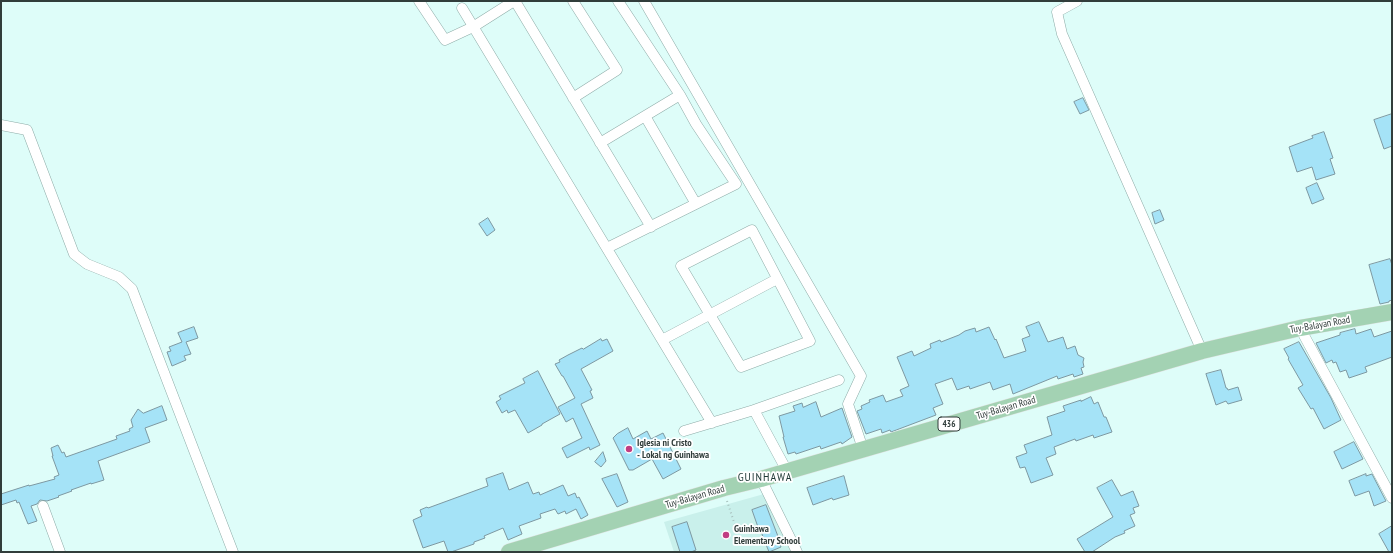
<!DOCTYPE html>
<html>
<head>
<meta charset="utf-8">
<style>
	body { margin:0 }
	#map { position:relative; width:1393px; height:553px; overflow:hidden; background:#defdf9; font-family:"PT Sans Narrow",sans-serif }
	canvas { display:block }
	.frame { position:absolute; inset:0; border:2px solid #313d3b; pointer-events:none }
</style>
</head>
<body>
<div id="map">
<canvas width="1393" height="553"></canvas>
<div class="frame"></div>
</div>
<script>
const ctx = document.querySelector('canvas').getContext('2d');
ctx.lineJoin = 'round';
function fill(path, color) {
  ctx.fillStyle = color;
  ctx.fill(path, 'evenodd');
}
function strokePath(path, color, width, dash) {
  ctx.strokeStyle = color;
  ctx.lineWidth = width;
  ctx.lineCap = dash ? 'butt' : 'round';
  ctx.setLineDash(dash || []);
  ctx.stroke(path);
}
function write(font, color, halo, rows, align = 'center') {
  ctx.font = font + ' "PT Sans Narrow",sans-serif';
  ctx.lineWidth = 3.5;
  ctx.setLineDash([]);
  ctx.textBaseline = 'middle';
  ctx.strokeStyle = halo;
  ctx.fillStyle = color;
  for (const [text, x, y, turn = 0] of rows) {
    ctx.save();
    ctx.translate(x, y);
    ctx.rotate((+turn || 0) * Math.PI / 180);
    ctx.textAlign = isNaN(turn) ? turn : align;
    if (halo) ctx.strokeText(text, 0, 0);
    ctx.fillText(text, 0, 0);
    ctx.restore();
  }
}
const built = new Path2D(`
	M764,494L794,552H674L664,522Z`);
const building = new Path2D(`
	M1083,98L1089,110L1080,114L1074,102Z
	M1392,114V146L1384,149L1374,120Z
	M1324,132L1333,158L1330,159L1335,174L1316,180L1312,167L1297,172L1289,147L1313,138L1312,136Z
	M1317,183L1324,199L1312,204L1306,188Z
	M1160,210L1164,220L1155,224L1152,213Z
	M488,218L495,230L487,236L479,224Z
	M1390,259L1392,265V300L1389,301V302L1380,304L1369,265Z
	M1039,322L1048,342L1063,337L1067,349L1075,346L1078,355L1084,358L1083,362L1084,367L1081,368L1083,374L1074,377L1073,374L1058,379L1057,376L1013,394L1010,384L993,390L990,382L970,389L969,386L957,390L952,378L935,384L943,404L933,408L936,415L891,432L890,430L882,433L881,429L866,434L857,411L862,409L861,406L870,402L869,400L883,395L886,402L903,396L900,390L909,386L897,357L912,351L914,356L931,348L930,344L940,340L941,342L959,335L965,331L975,328L976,332L989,327L995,340L996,339L1004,358L1026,351L1022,339L1030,336L1026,327Z
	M194,327L198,338L186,342L191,354L184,356L186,360L172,366L167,352L171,351L169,347L182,342L178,333Z
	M1355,329L1356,334L1371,329L1374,337L1392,331V357L1365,367L1367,372L1349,378L1346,370L1340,372L1336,362L1333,363L1332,360L1326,363L1316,343L1340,335V333Z
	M601,339L602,341L607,339L613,351L581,369L592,390L590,391L593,398L581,404L600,445L590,450L589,447L567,458L562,448L582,438L573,418L566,422L558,407L575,398L563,376H562L555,364L560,362L559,360L568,355L582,348L583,349Z
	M1299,342L1331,398L1341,420L1324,429L1313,408L1311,409L1298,388L1303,385L1288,359L1289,358L1284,349Z
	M1221,370L1226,388H1227L1228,390L1238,387L1242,400L1228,404L1226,401L1216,405L1206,374Z
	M538,371L560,414L542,424V425L528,433L515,410L508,413L507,410L502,413L496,402L501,399L499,396L525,383L523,379Z
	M1091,397L1094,404L1098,402L1104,417H1106L1112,432L1094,438L1093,435L1076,441L1075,439L1054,447L1056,454L1046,458L1053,475L1031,483L1025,467L1020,468L1016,457L1027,453L1024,445L1052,435L1047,417L1065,411L1063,406L1081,400V401Z
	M816,402L821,417L842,408L852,437L842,444L841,442L821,449L820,446L796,454L795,452L788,454L783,437H784L779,416L795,411L793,406L802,403L803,407Z
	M162,406L167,420L145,428L150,442L98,461L104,480L91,484V483L71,490L72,491L58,496L59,497L47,501L40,500L37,504L31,506L37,521L28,524L19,502L17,503L16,500L1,505V494L29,485V486L55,479L54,477L59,475L52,456H53L51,448L58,445L62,453L64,452L66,457L117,439L116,436L130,431L129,429L133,427L131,420L138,409L143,413Z
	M628,428L633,439L647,431L651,439L663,433L681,469L663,479L652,459L633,470H629L613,438L617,434Z
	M1354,442L1363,459L1342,469L1334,452Z
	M603,452L606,461L601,467L595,462Z
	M503,473L509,490L528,482L533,494L539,492L540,495L563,485L568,496L575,493L577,498L579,497L588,515L581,519L576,509L566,514L565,511L558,514L555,509L540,514L541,518L519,526L522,534L508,540L503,528L484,536L485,538L474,542V544L451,552H448L444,541L423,548L413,520L422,516L420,510L427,507L428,508L488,486L486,479Z
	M617,474L628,502L617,507L602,479Z
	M1366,474V476L1372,474L1386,501L1374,506L1369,491L1355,496L1349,481Z
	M844,476L849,495L833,500L832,498L813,505L807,488Z
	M1112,480L1121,496L1133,491L1139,506L1133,508L1135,513L1130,515L1135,526L1124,531L1125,533L1115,537L1092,552H1085L1077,539L1113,517L1097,488Z
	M766,505L779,539L778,540L781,547L769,552L760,529L759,530L752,510Z
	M687,522L696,550L691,552H680L672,527Z
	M1392,526V552H1389L1379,534Z`);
const path = new Path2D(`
	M727,501L738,534`);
const street = new Path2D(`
	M419,1L445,40L473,27L514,1
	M515,1L651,227
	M644,1L861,376L848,404L863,449
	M1077,1L1057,12L1062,34L1202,351
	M462,8L712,423
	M573,98L617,70L573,1
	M645,116L696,204
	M1,125L27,130L74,254L87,264L119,277L132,289L233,552
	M600,143L680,95
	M752,230L810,341L741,367L681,266Z
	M607,248L736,184L696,124L680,95L618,1
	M1300,328L1392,498
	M662,340L777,279
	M754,410L839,380
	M684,431L754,410L787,471
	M761,479L797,552
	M43,506L60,552`);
const primary = new Path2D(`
	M509,552L724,488L761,479L1202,351L1300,328L1392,312`);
const markers = [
	[629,449,4,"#c13d83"],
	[726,535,4,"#c13d83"]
];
const shields = [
	[949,424,22]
];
const shieldNames = [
	["436",949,424]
];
const streetNames = [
	["Tuy-Balayan Road",1320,325,-10],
	["Tuy-Balayan Road",1006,408,-16],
	["Tuy-Balayan Road",695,497,-16]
];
const poiNames = [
	["Iglesia ni Cristo",637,443],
	["- Lokal ng Guinhawa",637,455],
	["Guinhawa",734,529],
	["Elementary School",734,541]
];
const quarterNames = [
	["GUINHAWA",765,478]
];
fill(built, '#c9f0eb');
fill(building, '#a5e3f7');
strokePath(building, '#7d98a1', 1);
strokePath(street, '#8eaca8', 11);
strokePath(primary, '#e2e4e4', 17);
strokePath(path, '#aac3c0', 2, [1, 3]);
strokePath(street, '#fff', 10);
strokePath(primary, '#a3d2b3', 16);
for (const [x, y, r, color] of markers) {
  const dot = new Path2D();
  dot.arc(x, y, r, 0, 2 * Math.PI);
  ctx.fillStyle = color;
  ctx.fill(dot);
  strokePath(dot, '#fff', 1.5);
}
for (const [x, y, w] of shields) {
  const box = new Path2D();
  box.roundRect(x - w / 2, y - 7, w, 14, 3);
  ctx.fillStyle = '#fff';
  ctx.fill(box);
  strokePath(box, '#313d3b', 1);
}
write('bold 9px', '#313d3b', null, shieldNames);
write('10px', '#313d3b', '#fff', streetNames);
write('bold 10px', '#313d3b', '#fff', poiNames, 'left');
ctx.letterSpacing = '1px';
write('12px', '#1f3936', '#fff', quarterNames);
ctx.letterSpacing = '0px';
</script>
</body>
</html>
